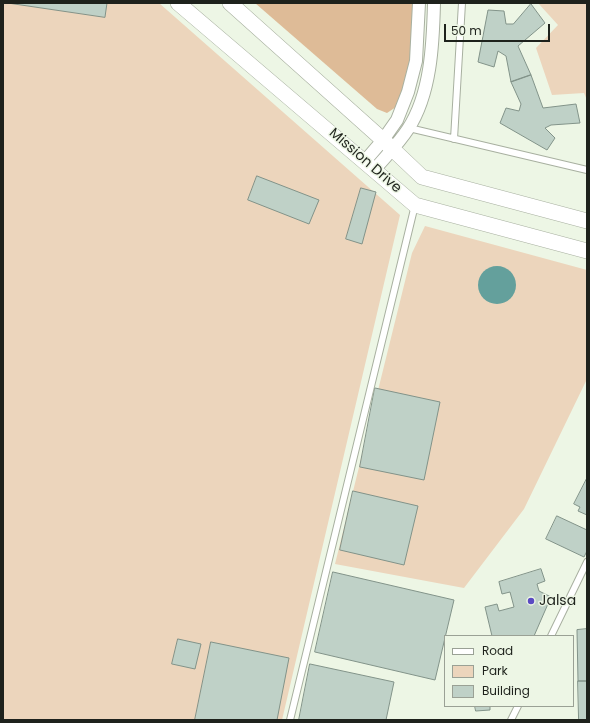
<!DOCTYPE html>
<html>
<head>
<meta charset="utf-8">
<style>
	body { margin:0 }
	#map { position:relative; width:590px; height:723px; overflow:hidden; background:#edf6e5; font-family:Poppins,sans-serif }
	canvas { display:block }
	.frame { position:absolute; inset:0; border:4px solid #1e221c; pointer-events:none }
	.legend { position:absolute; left:444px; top:635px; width:130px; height:72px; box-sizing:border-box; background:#edf6e5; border:1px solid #9aa195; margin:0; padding:5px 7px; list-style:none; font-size:12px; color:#1e221c }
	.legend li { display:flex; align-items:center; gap:8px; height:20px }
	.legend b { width:20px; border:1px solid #9aa195 }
	.scale { position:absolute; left:444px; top:24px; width:106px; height:18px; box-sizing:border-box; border:2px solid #1e221c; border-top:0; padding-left:5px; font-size:12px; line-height:14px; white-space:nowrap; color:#1e221c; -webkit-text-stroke:3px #edf6e5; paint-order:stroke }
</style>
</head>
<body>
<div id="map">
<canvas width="590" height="723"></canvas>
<div class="frame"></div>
<ul class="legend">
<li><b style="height:5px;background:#fff"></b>Road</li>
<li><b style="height:11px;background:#ecd5bc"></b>Park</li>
<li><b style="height:11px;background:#bfd1c7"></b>Building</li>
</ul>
<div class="scale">50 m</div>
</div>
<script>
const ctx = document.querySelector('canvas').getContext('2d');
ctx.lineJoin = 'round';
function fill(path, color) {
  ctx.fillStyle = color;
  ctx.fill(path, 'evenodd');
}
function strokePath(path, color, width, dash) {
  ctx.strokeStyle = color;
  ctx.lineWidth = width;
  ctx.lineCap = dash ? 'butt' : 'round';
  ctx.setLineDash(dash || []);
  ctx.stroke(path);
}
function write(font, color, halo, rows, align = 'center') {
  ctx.font = font + ' Poppins,sans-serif';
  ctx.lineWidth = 3;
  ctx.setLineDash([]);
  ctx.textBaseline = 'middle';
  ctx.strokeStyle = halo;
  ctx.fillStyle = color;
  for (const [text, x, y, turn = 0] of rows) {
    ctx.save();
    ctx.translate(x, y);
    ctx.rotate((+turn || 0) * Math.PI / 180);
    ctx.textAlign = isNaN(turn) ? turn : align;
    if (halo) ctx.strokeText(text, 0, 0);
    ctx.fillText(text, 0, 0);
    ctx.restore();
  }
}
const green = new Path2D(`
	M3,3H159L400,215L282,720H3Z
	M538,3H587V100L584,93L552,95L536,48L558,25Z
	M425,226L587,270V379L524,509L464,588L335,564L412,253Z`);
const forest = new Path2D(`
	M255,3H416L410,81L396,107L387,113L377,109Z`);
const water = new Path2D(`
	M478 285a19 19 0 1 1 38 0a19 19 0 1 1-38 0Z`);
const building = new Path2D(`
	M8,3H107L105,17Z
	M531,4L545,23L518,46L531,75L511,82L506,56L498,51L494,67L478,62L488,10L504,11L506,24H513Z
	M531,75L543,108L576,104L580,123L551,125L545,128L555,138L547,150L500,123L506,108L519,111L521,104L511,82Z
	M257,176L319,200L309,224L248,200Z
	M361,188L376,192L362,244L346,239Z
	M375,388L440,402L424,480L360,467Z
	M587,478V515L578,511L580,507L574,504Z
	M353,491L418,506L404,565L340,550Z
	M557,516L587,530V551L584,557L546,539Z
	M541,569L545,581L537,584L539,591L551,597L534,636H492L485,607L497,604L499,611L514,607L510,592L502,594L499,582Z
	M333,572L454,600L435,680L315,652Z
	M587,629V681H578L577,630Z
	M178,639L201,644L195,669L172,664Z
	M211,642L289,658L277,720H195Z
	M310,664L394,682L386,720H299Z
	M578,681H587V720H579Z
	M475,706H490V710L476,711Z`);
const service = new Path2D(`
	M409,128L587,170
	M454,139L462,3
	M551,636L587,562
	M290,720L415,205
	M511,720L518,706`);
const minor = new Path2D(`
	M365,161L383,140L397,120L408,92L416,61L419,3
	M375,169C386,156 399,143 408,129C431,94 433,44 434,3`);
const tertiary = new Path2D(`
	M178,3L415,205L587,251
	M230,3L383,140L422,177L587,221`);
const markers = [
	[531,601,4,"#5a4ac3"]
];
const streetNames = [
	["Mission Drive",365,161,41]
];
const poiNames = [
	["Jalsa",539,601]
];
fill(green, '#ecd5bc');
fill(forest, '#debb97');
fill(water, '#64a09c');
fill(building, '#bfd1c7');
strokePath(building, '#829389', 1);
strokePath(service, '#a8b0a0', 8);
strokePath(minor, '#a8b0a0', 14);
strokePath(tertiary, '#a8b0a0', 16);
strokePath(service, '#fff', 6);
strokePath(minor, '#fff', 12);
strokePath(tertiary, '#fff', 15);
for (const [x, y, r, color] of markers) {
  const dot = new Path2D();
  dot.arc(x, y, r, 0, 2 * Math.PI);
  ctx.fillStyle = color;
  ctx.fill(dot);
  strokePath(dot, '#edf6e5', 1.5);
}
write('14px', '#1e221c', '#edf6e5', streetNames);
write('14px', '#1e221c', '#edf6e5', poiNames, 'left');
</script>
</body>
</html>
